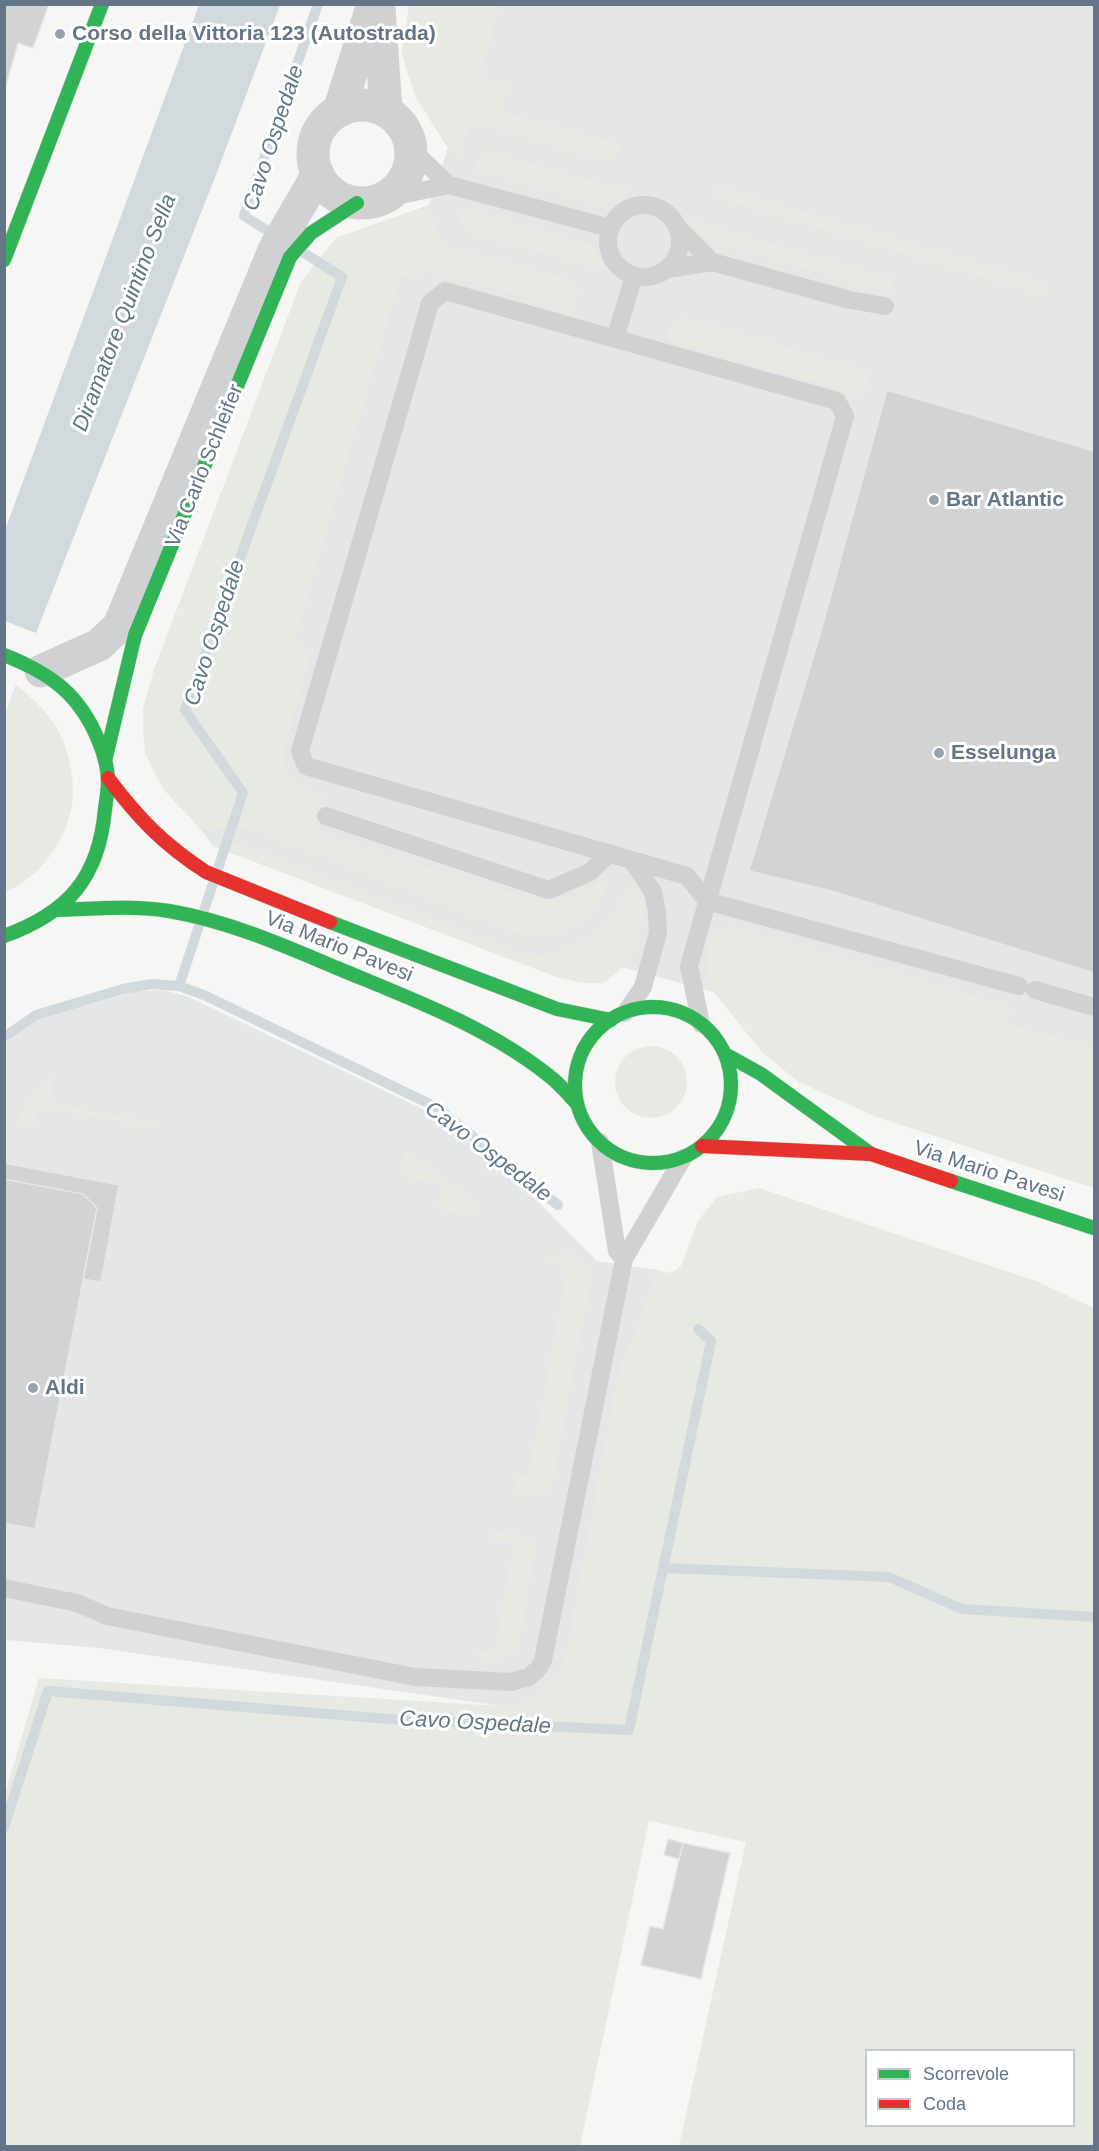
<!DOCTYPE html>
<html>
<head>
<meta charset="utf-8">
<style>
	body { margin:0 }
	#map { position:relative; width:1099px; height:2151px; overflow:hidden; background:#f6f6f5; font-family:Arial,sans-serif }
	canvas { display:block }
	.frame { position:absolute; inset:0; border:6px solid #647587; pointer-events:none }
	.legend { position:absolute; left:865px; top:2049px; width:210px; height:78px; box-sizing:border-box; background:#fff; border:2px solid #c1c8cf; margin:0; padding:8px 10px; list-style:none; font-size:18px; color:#647587 }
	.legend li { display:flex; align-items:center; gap:12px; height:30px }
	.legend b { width:30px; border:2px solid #c1c8cf }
</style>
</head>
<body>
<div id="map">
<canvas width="1099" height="2151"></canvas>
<div class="frame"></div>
<ul class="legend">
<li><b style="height:8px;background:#30b455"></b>Scorrevole</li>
<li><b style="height:8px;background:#e5322d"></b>Coda</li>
</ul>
</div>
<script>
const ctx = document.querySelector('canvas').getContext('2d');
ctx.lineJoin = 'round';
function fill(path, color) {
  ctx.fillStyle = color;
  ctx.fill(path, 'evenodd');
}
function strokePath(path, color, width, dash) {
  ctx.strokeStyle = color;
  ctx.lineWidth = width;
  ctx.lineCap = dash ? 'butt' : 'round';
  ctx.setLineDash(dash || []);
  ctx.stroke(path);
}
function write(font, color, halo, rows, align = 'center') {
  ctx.font = font + ' Arial,sans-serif';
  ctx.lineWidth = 6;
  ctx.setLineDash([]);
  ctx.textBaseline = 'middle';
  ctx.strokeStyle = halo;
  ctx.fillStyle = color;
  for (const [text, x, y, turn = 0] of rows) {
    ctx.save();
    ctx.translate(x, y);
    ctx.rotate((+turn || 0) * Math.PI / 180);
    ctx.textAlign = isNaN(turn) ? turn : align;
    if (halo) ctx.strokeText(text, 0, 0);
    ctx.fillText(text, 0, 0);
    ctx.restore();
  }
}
const built = new Path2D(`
	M409,5H1094V1188L874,1116L763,1053L714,992L622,967L607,981L600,983L581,982L557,977L213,846L196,823L165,791L145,753L143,709L154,670L301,282L336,238L429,205L448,148L415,96L402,54Z
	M164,990L189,997L437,1116L502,1165L597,1261L657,1270L644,1313L620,1369L567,1654L557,1675L540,1693L522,1703L501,1706L99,1648L5,1640L4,1043L40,1018L137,991Z`);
const green = new Path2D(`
	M409,5H500L480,76L508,84L501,112L620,144L617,156L610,162L470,121L459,160L415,96L402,54Z
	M491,154L499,155L629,191L613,204L605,206L474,169L479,158Z
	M712,185L1049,284L1046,296L723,199L715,194Z
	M429,206L444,246L572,280L578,291L573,310L422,269L419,279L401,275L293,645L312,651L282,755C289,782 299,788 326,794L318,835L522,896L559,902L580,894L607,880C602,909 573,937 541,936C532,936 522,933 513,932L313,852L248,828L200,829C189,815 175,804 165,790C135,748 141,716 154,670L301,282L336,238Z
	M462,208L592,245L598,251L605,270L474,234L467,230L460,220Z
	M682,218L893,279L889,293L701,238L692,233Z
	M683,317L870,372L863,397L666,339C669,328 673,323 683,317Z
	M16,684C32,699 52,715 61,736C70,756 75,782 72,804C67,840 39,879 5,892V713Z
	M222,837L530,957C562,953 598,941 616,911C621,903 624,893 628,885L637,892L645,903C642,916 641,931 637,944C632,956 612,982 599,983C585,985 571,980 557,977L213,846Z
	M730,926L1011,1007L1008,1025L1094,1047V1188L874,1116L799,1082L763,1053L714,992L708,975L707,941L716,931Z
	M615 1082a36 36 0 1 1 72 0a36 36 0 1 1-72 0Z
	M54,1077L49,1103L162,1125L161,1129L38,1106L33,1131L21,1122L20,1114L47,1080Z
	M405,1149L474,1201L476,1208L474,1213L469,1216L437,1209L442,1184L400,1176Z
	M759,1188L1036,1281L1094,1308V2146H679L746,1842L649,1821L580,2146H5V1794L39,1678L501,1706C539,1701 551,1687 567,1654L620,1369L644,1313L657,1270L671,1273L681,1266L698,1221L717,1197ZM866,2050H1074V2126H866Z
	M571,1251L593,1269L552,1485C541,1497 527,1496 513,1494L516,1475L528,1477L568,1267L544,1262Z
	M493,1531L527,1537L536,1547L518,1648C505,1664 494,1659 475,1657L476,1651L494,1654L514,1542L489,1537L490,1532Z`);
const water = new Path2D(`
	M199,5H280L219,167L36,633L5,621V530Z`);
const stream = new Path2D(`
	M278,237L244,216L318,4
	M179,986L243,793L185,710L342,277L301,251
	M4,1037L36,1015L123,989L151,984L179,986L204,995L436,1107L558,1205
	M665,1568L889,1577L962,1609L1094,1617
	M4,1827L48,1691L389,1719L629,1730L711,1341L698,1329`);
const building = new Path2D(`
	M4,4H49L33,48L18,43L4,93Z
	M887,390L1094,451V973L832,891L749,871L820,635Z
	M4,1163L119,1185L101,1282L83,1279L97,1208L83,1194L4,1179Z
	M4,1179L83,1194L97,1208L35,1529L4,1523Z
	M668,1839L683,1843L679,1859L664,1855Z
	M683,1843L730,1853L701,1979L641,1965L650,1926L663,1929Z`);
const lane = new Path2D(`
	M449,185L610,228
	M381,199L449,185L411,149
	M608 241a36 36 0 1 1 72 0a36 36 0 1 1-72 0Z
	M712,262L850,300L885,306
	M668,269L712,262L677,226
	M615,339L634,276
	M326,816L549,890L590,872L610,853
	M1035,990L1094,1007
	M625,1013L643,987L658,933L657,912L653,892L632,860
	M701,1024L689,966L845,416L837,401L445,291L430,303L417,349L300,751L306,766L687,876L707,901L1019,986
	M600,1142L617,1251L624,1259
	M4,1588L77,1603L107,1616L415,1677L511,1682L529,1677L538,1669L543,1660L624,1259L683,1158`);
const street = new Path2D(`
	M379,8L386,111
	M313 154a49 49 0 1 1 98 0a49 49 0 1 1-98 0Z
	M339,111L373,4
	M41,671L99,645L119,626L275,248L318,174`);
const fast = new Path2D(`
	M4,260L102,4
	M4,655C50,673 80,694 99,742C104,754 108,768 108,782C108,791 106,800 105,809C99,878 68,913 4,936
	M105,761L135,635L290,257L311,233L357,203
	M55,910C93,909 131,905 169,911C228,921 283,945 337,968C409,998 486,1026 548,1075C559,1083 568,1094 577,1104
	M330,922L557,1009L611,1020
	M575 1085a78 78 0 1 1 156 0a78 78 0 1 1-156 0Z
	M725,1054L761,1074L871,1154
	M951,1181L1094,1228`);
const jam = new Path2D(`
	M108,778C139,819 163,844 206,872L330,922
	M702,1146L871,1154L951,1181`);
const markers = [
	[60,34,6,"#97a2ae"],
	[934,500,6,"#97a2ae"],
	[939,753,6,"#97a2ae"],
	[33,1388,6,"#97a2ae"]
];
const poiNames = [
	["Corso della Vittoria 123 (Autostrada)",72,34],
	["Bar Atlantic",946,500],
	["Esselunga",951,753],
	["Aldi",45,1388]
];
const streetNames = [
	["Via Carlo Schleifer",205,466,-68],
	["Via Mario Pavesi",339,947,22],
	["Via Mario Pavesi",989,1172,18]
];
const waterNames = [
	["Cavo Ospedale",274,138,-72],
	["Diramatore Quintino Sella",125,313,-69],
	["Cavo Ospedale",215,633,-72],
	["Cavo Ospedale",488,1152,37],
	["Cavo Ospedale",475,1723,3]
];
fill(built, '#e5e6e6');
fill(green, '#e6eae3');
fill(water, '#d1d9dc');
strokePath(stream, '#d1d9dc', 10);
fill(building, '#d2d3d4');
strokePath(building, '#e6e6e4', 1.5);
strokePath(fast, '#d1d3d5', 15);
strokePath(jam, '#d1d3d5', 15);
strokePath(lane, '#d0d1d2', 18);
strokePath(street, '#d0d1d2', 33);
strokePath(fast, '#30b455', 14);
strokePath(jam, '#e5322d', 14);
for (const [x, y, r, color] of markers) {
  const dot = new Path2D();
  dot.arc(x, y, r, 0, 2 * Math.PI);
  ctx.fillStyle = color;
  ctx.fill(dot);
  strokePath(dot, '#fff', 2);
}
write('bold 21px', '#647587', '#fff', poiNames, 'left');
write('21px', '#647587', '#fff', streetNames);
write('italic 22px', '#607783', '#fff', waterNames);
</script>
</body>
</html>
